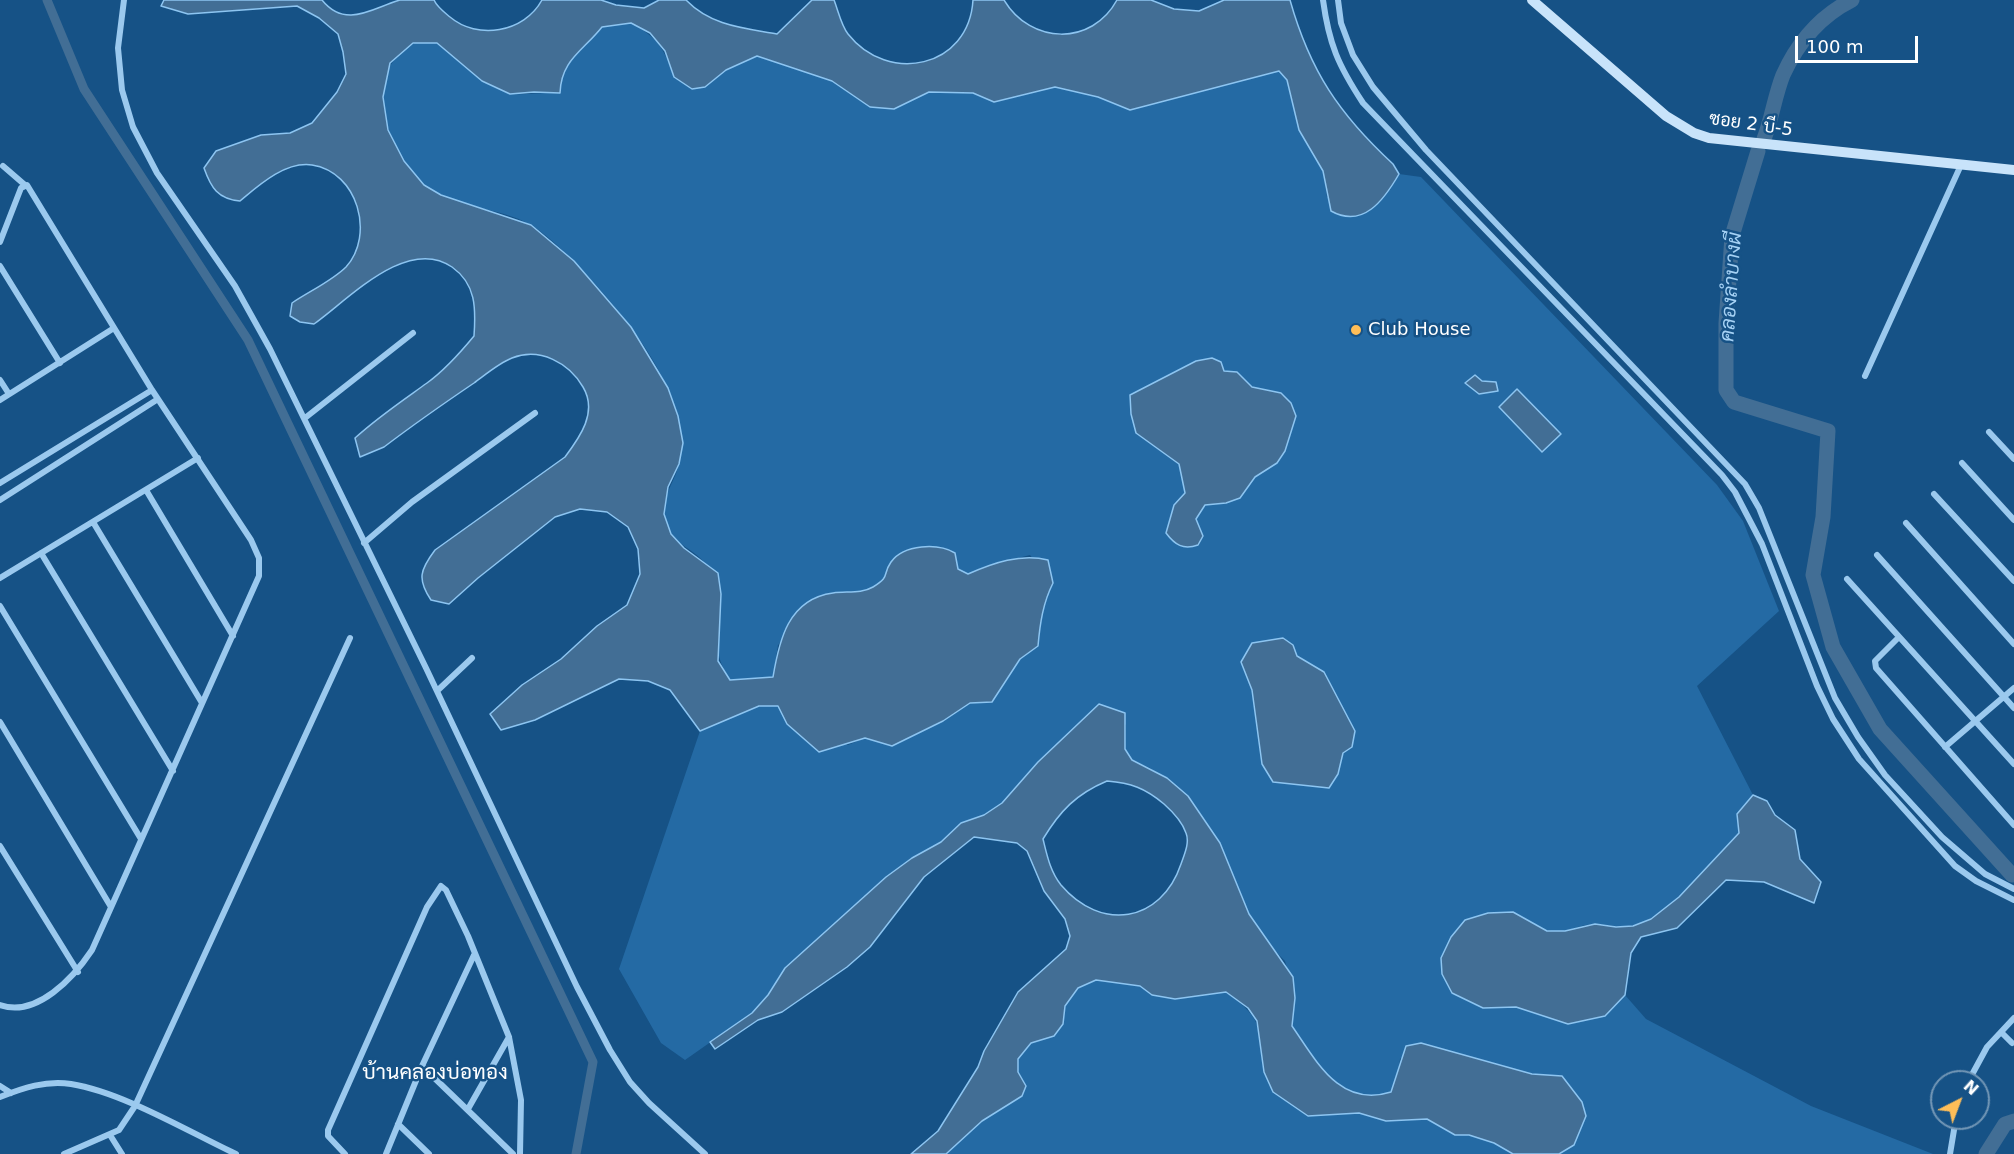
<!DOCTYPE html>
<html>
<head>
<meta charset="utf-8">
<style>
	body { margin:0 }
	#map { position:relative; width:2014px; height:1154px; overflow:hidden; background:#165286; font-family:"DejaVu Sans",sans-serif }
	canvas { display:block }
	.north { position:absolute; left:1930px; top:1070px; width:60px; height:60px; box-sizing:border-box; background:#165286; border:2px solid #7397b6; border-radius:50%; rotate:42deg; font-size:16px; font-weight:700; line-height:24px; text-align:center; color:#fff }
	.north::after { content:''; display:block; margin:auto; width:21px; height:27px; background:#ffbe58; clip-path:polygon(50% 0,100% 100%,50% 72%,0 100%) }
	.scale { position:absolute; left:1795px; top:36px; width:123px; height:27px; box-sizing:border-box; border:3px solid #fff; border-top:0; padding-left:8px; font-size:18px; line-height:21px; white-space:nowrap; color:#fff; -webkit-text-stroke:4px #165286; paint-order:stroke }
</style>
</head>
<body>
<div id="map">
<canvas width="2014" height="1154"></canvas>
<div class="north">N</div>
<div class="scale">100 m</div>
</div>
<script>
const ctx = document.querySelector('canvas').getContext('2d');
ctx.lineJoin = 'round';
function fill(path, color) {
  ctx.fillStyle = color;
  ctx.fill(path, 'evenodd');
}
function strokePath(path, color, width, dash) {
  ctx.strokeStyle = color;
  ctx.lineWidth = width;
  ctx.lineCap = dash ? 'butt' : 'round';
  ctx.setLineDash(dash || []);
  ctx.stroke(path);
}
function write(font, color, halo, rows, align = 'center') {
  ctx.font = font + ' "DejaVu Sans",Sarabun,sans-serif';
  ctx.lineWidth = 5;
  ctx.setLineDash([]);
  ctx.textBaseline = 'middle';
  ctx.strokeStyle = halo;
  ctx.fillStyle = color;
  for (const [text, x, y, turn = 0] of rows) {
    ctx.save();
    ctx.translate(x, y);
    ctx.rotate((+turn || 0) * Math.PI / 180);
    ctx.textAlign = isNaN(turn) ? turn : align;
    if (halo) ctx.strokeText(text, 0, 0);
    ctx.fillText(text, 0, 0);
    ctx.restore();
  }
}
const green = new Path2D(`
	M631,23C658,38 664,48 674,77L705,86L726,70L757,56L832,81L870,107L894,109L929,92L973,93L994,102L1055,87L1098,97L1130,110L1279,71L1287,80L1299,130L1323,171L1327,197L1390,190L1399,174L1421,177L1717,485L1743,521L1779,611L1697,686L1753,795L1737,814L1739,833C1714,861 1668,919 1631,926C1618,928 1608,924 1595,924C1585,924 1576,928 1568,930C1547,936 1529,923 1513,912L1483,1008L1516,1007L1568,1024L1605,1016L1625,995L1646,1019L1811,1106L1933,1154H1559L1574,1145L1571,1088L1562,1076L1532,1074L1421,1043L1400,1059L1398,1078L1391,1092C1339,1108 1317,1062 1292,1026L1295,998L1285,961L1268,944L1249,914L1220,843L1188,796L1150,768L1132,760L1125,749L1126,725L1099,704L1038,762L1002,803L984,815L961,823L941,842L912,858L886,877L785,968L768,995L752,1013L685,1060L661,1043L619,969L700,731L759,706H779L787,724L848,745L865,738L892,746L943,721L970,703L992,702L1020,659L1038,646C1040,623 1043,603 1053,583L1030,555L986,566L968,574L958,569L955,553L891,562L885,580L866,591L830,593L778,645L773,677L730,680C715,656 716,643 719,615C720,609 722,599 720,593C717,583 709,569 703,561C690,546 666,542 664,514C662,495 677,479 679,462C684,412 661,368 632,329C611,300 561,243 531,225C498,206 456,210 425,186C392,160 364,85 400,54C405,50 410,44 415,43C422,42 430,43 437,43C450,54 497,93 512,94C527,95 544,92 560,93C561,60 583,51 602,27Z
	M1096,980L1140,986L1152,995L1175,999L1226,992C1266,1021 1257,1027 1264,1072L1338,1113H1359L1386,1121L1427,1119L1455,1135H1469L1494,1143L1513,1154H946L982,1121L1022,1096L1026,1086L1018,1072V1059L1031,1043L1054,1036L1063,1024L1065,1006L1078,988Z`);
const water = new Path2D(`
	M164,0H322C346,30 374,7 400,0C410,0 424,0 434,0C437,7 444,12 450,17C477,40 524,33 542,0H601L616,5L644,8L659,0H686C711,26 744,28 777,34L812,0H834C838,10 841,25 848,34C888,85 969,68 973,0H1004C1031,45 1092,46 1117,0H1151L1174,9L1199,11L1224,0H1290C1310,71 1339,114 1393,164L1399,174C1384,200 1363,229 1331,211L1323,171L1299,130L1287,80L1279,71L1130,110L1098,97L1055,87L994,102L973,93L929,92L894,109L870,107L832,81L757,56L726,70L705,87L692,89L674,77L665,51L650,33L631,23L602,27C583,51 561,60 560,93L534,92L510,94L482,81L437,43H413L390,63L383,97L388,130L404,161L424,185L441,195L531,225L574,261L631,327L668,388L678,416L683,443L679,464L668,487L664,514L671,534L684,548L718,573L721,594L718,661L730,680L773,677C779,641 788,599 833,593C847,591 861,594 873,587C891,576 882,575 891,562C904,544 938,543 955,553L958,569L968,574C993,563 1021,553 1048,560L1053,583C1043,603 1040,623 1038,646L1020,659L992,702L970,703L943,721L892,746L865,738L819,752L787,724L778,706H759L700,731L670,690L648,681L619,679L535,720L501,730L490,714L522,685L561,659L597,626L627,605L640,574L638,549L628,527L607,512L580,509L555,517L478,578L449,604L431,600C417,579 420,570 435,550L565,457C580,437 598,412 583,387C569,363 540,347 512,358C499,363 485,375 474,383C443,404 413,425 384,447L360,457L355,438C378,417 402,401 427,383C445,370 460,353 474,336C476,308 476,284 452,267C407,236 349,299 314,324L300,322L290,316L292,303C308,292 332,281 346,267C375,235 358,172 312,165C285,161 258,186 240,201C218,199 211,188 204,168L216,151L261,135L290,133L312,123L337,92L346,74L343,52L338,34L319,18L297,6L188,14L161,6Z
	M1212,358L1221,362L1224,371L1237,372L1252,387L1281,393L1291,403L1296,416L1285,451L1277,463L1255,477L1240,498L1226,503L1205,505L1196,519L1203,536L1198,545C1183,550 1175,545 1166,533L1174,505L1185,493L1179,464L1136,433L1131,414L1130,395L1196,361Z
	M1475,375L1482,381L1496,382L1498,391L1479,394L1465,383Z
	M1517,389L1561,434L1542,452L1499,407Z
	M1283,638L1293,645L1297,656L1324,672L1355,731L1352,747L1343,753L1338,774L1329,788L1273,782L1262,764L1252,690L1241,662L1252,643Z
	M1099,704L1125,713V749L1132,760L1167,778L1188,796L1220,843L1249,914L1293,977L1295,998L1292,1026C1317,1062 1340,1108 1391,1092L1406,1046L1421,1043L1532,1074L1562,1076L1582,1102L1586,1116L1574,1145L1559,1154H1513L1494,1143L1469,1135H1455L1427,1119L1386,1121L1359,1113L1308,1116L1273,1092L1264,1072L1257,1021L1248,1008L1226,992L1175,999L1152,995L1140,986L1096,980L1078,988L1065,1006L1063,1024L1054,1036L1031,1043L1018,1059V1072L1026,1086L1022,1096L982,1121L946,1154H911L938,1131L978,1067L984,1051L1018,992L1066,949L1070,936L1065,919L1044,891L1027,851L1017,843L974,837L924,877L870,947L847,967L782,1012L758,1020L715,1049L710,1042L752,1013L768,995L785,968L886,877L912,858L941,842L961,823L984,815L1002,803L1038,762ZM1107,781C1131,783 1145,788 1164,804C1173,812 1182,821 1186,833C1190,843 1184,855 1181,864C1161,923 1101,932 1061,885C1050,871 1047,855 1043,839C1060,811 1076,794 1107,781Z
	M1753,795L1767,801L1775,815L1795,830L1800,859L1821,882L1814,903L1764,882L1726,880L1677,928L1641,937L1631,953L1625,995L1605,1016L1568,1024L1516,1007L1483,1008L1452,993L1442,974L1441,958L1451,937L1465,920L1488,913L1513,912L1547,931H1565L1595,924L1616,927L1633,926L1651,919L1679,897L1739,833L1737,814Z`);
const canal = new Path2D(`
	M47,0L84,89L248,340L593,1062L576,1154`);
const river = new Path2D(`
	M1764,139C1772,118 1775,95 1783,75C1798,42 1820,16 1852,0
	M1758,151L1732,236L1726,323V390L1734,402L1828,431L1823,517L1813,575L1833,647L1880,729L2012,875
	M1986,1154L2005,1124L2014,1121`);
const street = new Path2D(`
	M124,0L118,48L122,90L133,127L157,173L235,286L270,349L426,668L577,987L610,1050L630,1082L649,1103L705,1154
	M1323,0C1329,44 1338,65 1363,103L1722,475L1735,492L1762,544L1817,686L1833,719L1859,759L1955,866L1976,881L2014,900
	M1338,0L1341,23L1353,55L1373,87L1426,150L1745,484L1759,508L1835,698L1858,737L1885,775L1942,837L1985,874L2014,889
	M3,166L25,185
	M0,242L21,188L27,185L152,390L251,540L259,558V576L92,950C74,977 37,1018 0,1005
	M0,266L60,363
	M1865,376L1961,165
	M0,380L9,394
	M0,400L114,328
	M305,418L413,333
	M1989,432L2014,459
	M1962,463L2014,520
	M0,483L152,390
	M146,490L233,636
	M1934,494L2014,581
	M0,500L158,399
	M93,522L202,703
	M1906,523L2014,644
	M364,543L412,502L535,413
	M41,553L173,771
	M1877,555L2014,708
	M0,578L198,458
	M1847,579L2014,764
	M0,606L141,839
	M1899,637L1875,661L1876,668L2014,825
	M437,691L472,658
	M0,722L111,907
	M1945,747L2014,688
	M0,846L78,972
	M2001,1032L2012,1043
	M422,1066L513,1154
	M1968,1082L1987,1047L2014,1018
	M0,1086L11,1093
	M0,1097C23,1088 46,1080 71,1084C122,1092 189,1132 236,1154
	M468,1109L509,1037
	M398,1124L429,1154
	M110,1135L122,1154
	M64,1154L119,1130L135,1106L350,638
	M345,1154L328,1136V1130L427,907L441,886L446,890L468,936L509,1037L521,1100L520,1154
	M386,1154L422,1066L474,955
	M1950,1154L1956,1118`);
const secondary = new Path2D(`
	M1532,0L1666,116L1694,133L1709,138L2014,170`);
const markers = [
	[1356,330,6,"#ffbe58"]
];
const streetNames = [
	["ซอย 2 บี-5",1751,125,8]
];
const poiNames = [
	["Club House",1368,330]
];
const waterNames = [
	["คลองลำบางผี",1732,287,-86]
];
const quarterNames = [
	["บ้านคลองบ่อทอง",435,1074]
];
fill(green, '#246aa4');
fill(water, '#426e95');
strokePath(water, '#8dc5f1', 1.5);
strokePath(canal, '#426e95', 9);
strokePath(river, '#426e95', 15);
strokePath(street, '#9bc9ee', 6);
strokePath(secondary, '#c8e3fa', 10);
for (const [x, y, r, color] of markers) {
  const dot = new Path2D();
  dot.arc(x, y, r, 0, 2 * Math.PI);
  ctx.fillStyle = color;
  ctx.fill(dot);
  strokePath(dot, '#165286', 2);
}
write('18px', '#fff', '#165286', streetNames);
write('18px', '#fff', '#165286', poiNames, 'left');
write('italic 20px', '#a6d2f5', '#165286', waterNames);
write('21px', '#fff', '#165286', quarterNames);
</script>
</body>
</html>
